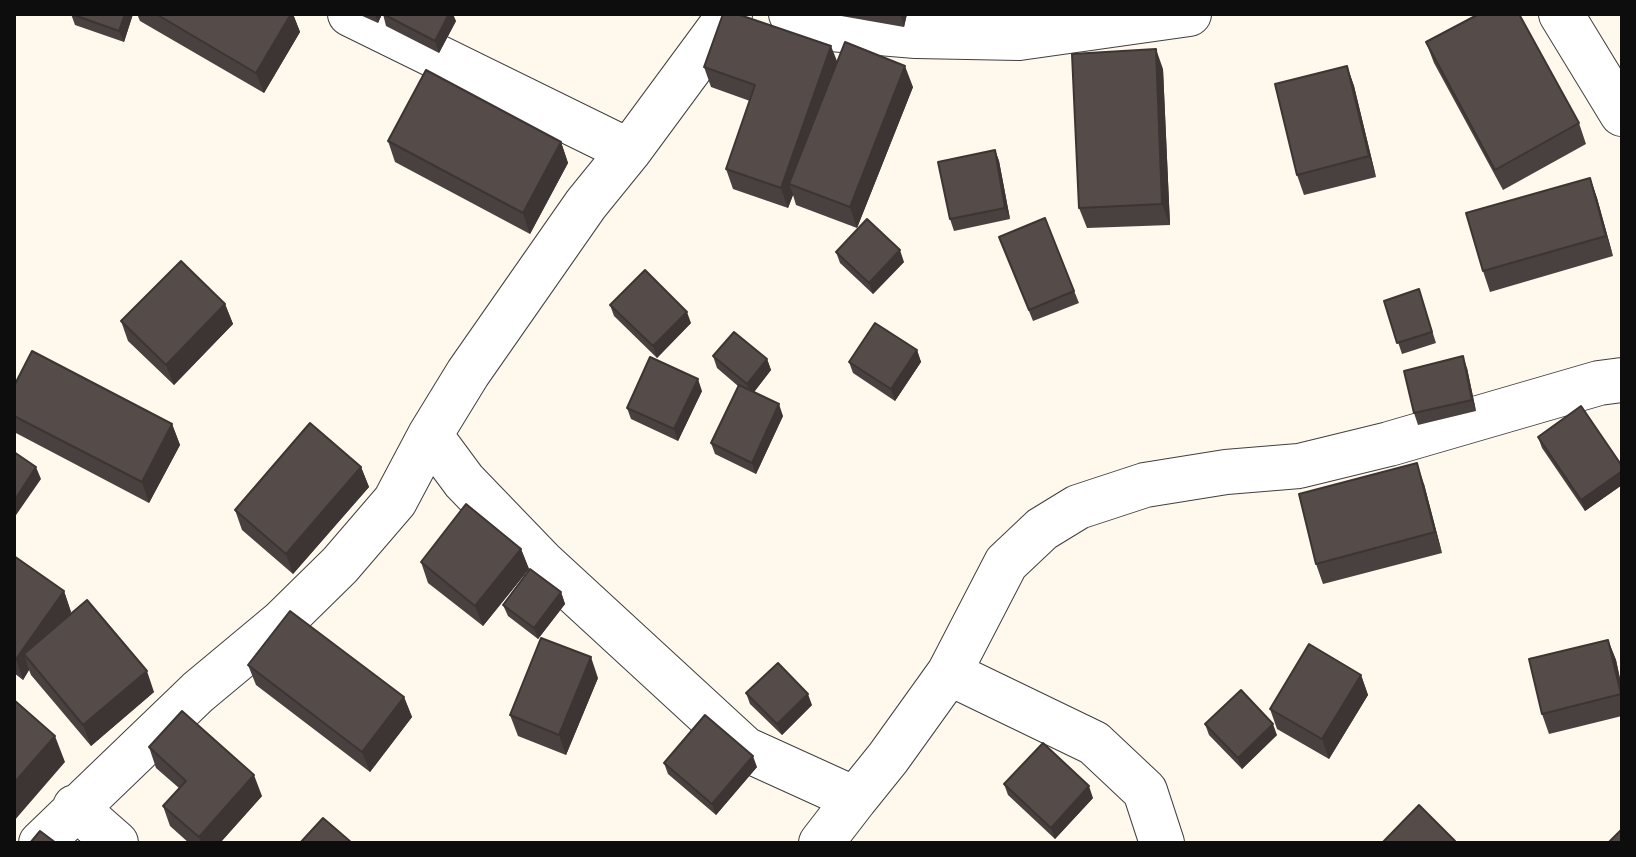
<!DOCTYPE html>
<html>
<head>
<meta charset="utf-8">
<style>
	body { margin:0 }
	#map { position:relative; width:1636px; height:857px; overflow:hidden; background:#fff8ec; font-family:"Noto Serif",serif }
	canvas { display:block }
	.frame { position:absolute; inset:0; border:16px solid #0d0d0d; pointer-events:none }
</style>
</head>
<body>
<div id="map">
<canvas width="1636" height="857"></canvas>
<div class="frame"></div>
</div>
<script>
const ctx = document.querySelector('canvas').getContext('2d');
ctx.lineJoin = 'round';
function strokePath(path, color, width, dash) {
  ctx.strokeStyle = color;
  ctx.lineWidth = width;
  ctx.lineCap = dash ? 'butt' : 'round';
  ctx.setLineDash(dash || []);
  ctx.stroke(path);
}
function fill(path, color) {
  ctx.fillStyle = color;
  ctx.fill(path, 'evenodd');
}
const minor = new Path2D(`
	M350,14L629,151
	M791,14L831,29L916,36L1019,38L1189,14
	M1561,14L1622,114
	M430,435L464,481L543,563L745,749L855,799L888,758L949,673L1094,743L1145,791L1162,843
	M949,673L1006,563L1042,529L1078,507L1145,485L1226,472L1299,466L1389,444L1599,383L1622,380
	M75,807L116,843
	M41,843L198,692L282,622L340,565L395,501L430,435L468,373L586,204L629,151L730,14
	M821,843L855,799`);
const wall = new Path2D(`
	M71,14H133L124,42L75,25Z
	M137,14H293L300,32L264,93L140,21Z
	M358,14H382L378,23Z
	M383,14L456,21L439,53L386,26Z
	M830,14H907L904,27Z
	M1426,42L1579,123L1586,144L1503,190L1434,63Z
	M837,62L913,87L857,228L796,205L793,195L788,208L733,189L726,169L750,101L711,87L704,67Z
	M1347,66L1354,86L1376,177L1304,195L1297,175Z
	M1163,69L1170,225L1087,228L1079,208Z
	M388,141L561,142L568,163L530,234L395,162Z
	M995,150L999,161L1010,219L954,231L950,219Z
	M1590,178L1597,198L1613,256L1490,292L1483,271Z
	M1045,218L1079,303L1033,321L999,237Z
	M836,252L904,262L873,294L840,263Z
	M1419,289L1436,343L1402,354L1384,301Z
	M225,304L233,324L174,385L128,341L121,321Z
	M610,305L691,323L657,358L614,316Z
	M917,350L921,362L895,401L853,373L849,362Z
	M713,356L767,359L771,370L754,392L783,416L756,474L715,454L711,443L738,386L717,368Z
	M1467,368L1476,411L1418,425L1414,413Z
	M14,386L172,424L180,445L149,503L14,432Z
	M702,391L678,441L631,419L627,408Z
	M1538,437L1622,466V485L1585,511L1542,448Z
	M361,467L369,487L293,574L242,530L235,510Z
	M1424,484L1442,553L1323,584L1316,564Z
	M521,549L529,569L483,626L428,583L421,562Z
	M14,556L64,591L71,612L68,616L154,692L91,746L31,675L29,670L23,680L14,673Z
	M561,592L565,604L538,639L508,616L503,605Z
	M1608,640L1616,660L1622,688V716L1549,734L1542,714Z
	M248,665L404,697L412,717L370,772L256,685Z
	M1361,675L1368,695L1329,759L1277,729L1270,709Z
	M598,678L566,755L518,736L510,715Z
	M746,693L812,705L782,735L750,704Z
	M1205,724L1277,735L1242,769L1209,735Z
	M149,747L262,796L220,843H189L170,826L163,806L179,788L156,768Z
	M664,763L757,767L716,815L668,774Z
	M1004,784L1093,798L1055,839L1008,795Z`);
const shadedWall = new Path2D(`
	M125,14H133L124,42L119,31Z
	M291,14H293L300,32L264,93L256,73Z
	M375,14H382L378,23Z
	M449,14H453L456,21L439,53L435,41Z
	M900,14H907L904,27Z
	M831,46L839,66L789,184L793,195L788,208L781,188Z
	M1156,49L1163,69L1170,225L1162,204Z
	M905,66L913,87L857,228L850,207Z
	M1347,66L1354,86L1376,177L1369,156Z
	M561,142L568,163L530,234L523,213Z
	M995,150L999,161L1010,219L1005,208Z
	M1590,178L1597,198L1613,256L1606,236Z
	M900,250L904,262L873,294L869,283Z
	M225,304L233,324L174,385L166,365Z
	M687,312L691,323L657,358L653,346Z
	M917,350L921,362L895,401L891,389Z
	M1463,356L1467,368L1476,411L1472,400Z
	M767,359L771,370L751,396L747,384Z
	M698,379L702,391L678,441L674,429Z
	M779,404L783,416L756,474L752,463Z
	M172,424L180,445L149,503L142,482Z
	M1417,463L1424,484L1442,553L1435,532Z
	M36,467L41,479L14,518V501Z
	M361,467L369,487L293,574L286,554Z
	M1622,471V485L1585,511L1581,500Z
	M521,549L529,569L483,626L475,606Z
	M64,591L71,612L33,665L24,654L29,670L23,680L16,659Z
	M561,592L565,604L538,639L534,628Z
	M1608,640L1616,660L1622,688V697Z
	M591,657L598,678L566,755L559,735Z
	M147,671L154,692L91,746L83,725Z
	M1361,675L1368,695L1329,759L1322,739Z
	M808,694L812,705L782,735L777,724Z
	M404,697L412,717L370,772L362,752Z
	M1273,724L1277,735L1242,769L1238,758Z
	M55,736L65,762L14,821V783Z
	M753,756L757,767L716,815L712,804Z
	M254,775L262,796L220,843H201L199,837Z
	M1089,786L1093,798L1055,839L1051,828Z`);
const building = new Path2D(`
	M71,14H125L119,31Z
	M156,14H291L256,73Z
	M383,14H449L435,41Z
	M723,14H737L831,46L781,188L726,169L755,85L704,67Z
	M1479,14H1519L1579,123L1495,170L1426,42Z
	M845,42L905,66L850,207L789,184Z
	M1156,49L1162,204L1079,208L1072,54Z
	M1347,66L1369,156L1297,175L1275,84Z
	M426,70L561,142L523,213L388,141Z
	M995,150L1005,208L950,219L938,162Z
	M1590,178L1606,236L1483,271L1466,213Z
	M1045,218L1074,291L1029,310L999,237Z
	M867,219L900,250L869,283L836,252Z
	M181,261L225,304L166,365L121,321Z
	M645,270L687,312L653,346L610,305Z
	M1419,289L1432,332L1397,343L1384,301Z
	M875,323L917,350L891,389L849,362Z
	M734,332L767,359L747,384L713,356Z
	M32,351L172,424L142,482L14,416V386Z
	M1463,356L1472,400L1414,413L1404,371Z
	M650,357L698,379L674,429L627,408Z
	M739,385L779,404L752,463L711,443Z
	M1581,406L1622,466V471L1581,500L1538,437Z
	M310,423L361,467L286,554L235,510Z
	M14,452L36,467L14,501Z
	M1417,463L1435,532L1316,564L1299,494Z
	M466,504L521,549L475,606L421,562Z
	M14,556L64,591L16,659L14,658Z
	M530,569L561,592L534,628L503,605Z
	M87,600L147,671L83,725L24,654Z
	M290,611L404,697L362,752L248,665Z
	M541,638L591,657L559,735L510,715Z
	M1608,640L1621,694L1542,714L1529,659Z
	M1309,644L1361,675L1322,739L1270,709Z
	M778,663L808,694L777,724L746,693Z
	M1241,690L1273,724L1238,758L1205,724Z
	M14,700L55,736L14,783Z
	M182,711L254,775L199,837L163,806L186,781L149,747Z
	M705,715L753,756L712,804L664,763Z
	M1043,743L1089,786L1051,828L1004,784Z
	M1419,805L1455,841L1453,843H1382Z
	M323,818L352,843H300Z
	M1622,829V843H1608Z
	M40,831L56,843H30Z`);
strokePath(minor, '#404040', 46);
strokePath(minor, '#fff', 44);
fill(wall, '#49413f');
fill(shadedWall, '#3c3533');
fill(building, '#554c49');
strokePath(building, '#3c3533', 2);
</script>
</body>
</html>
